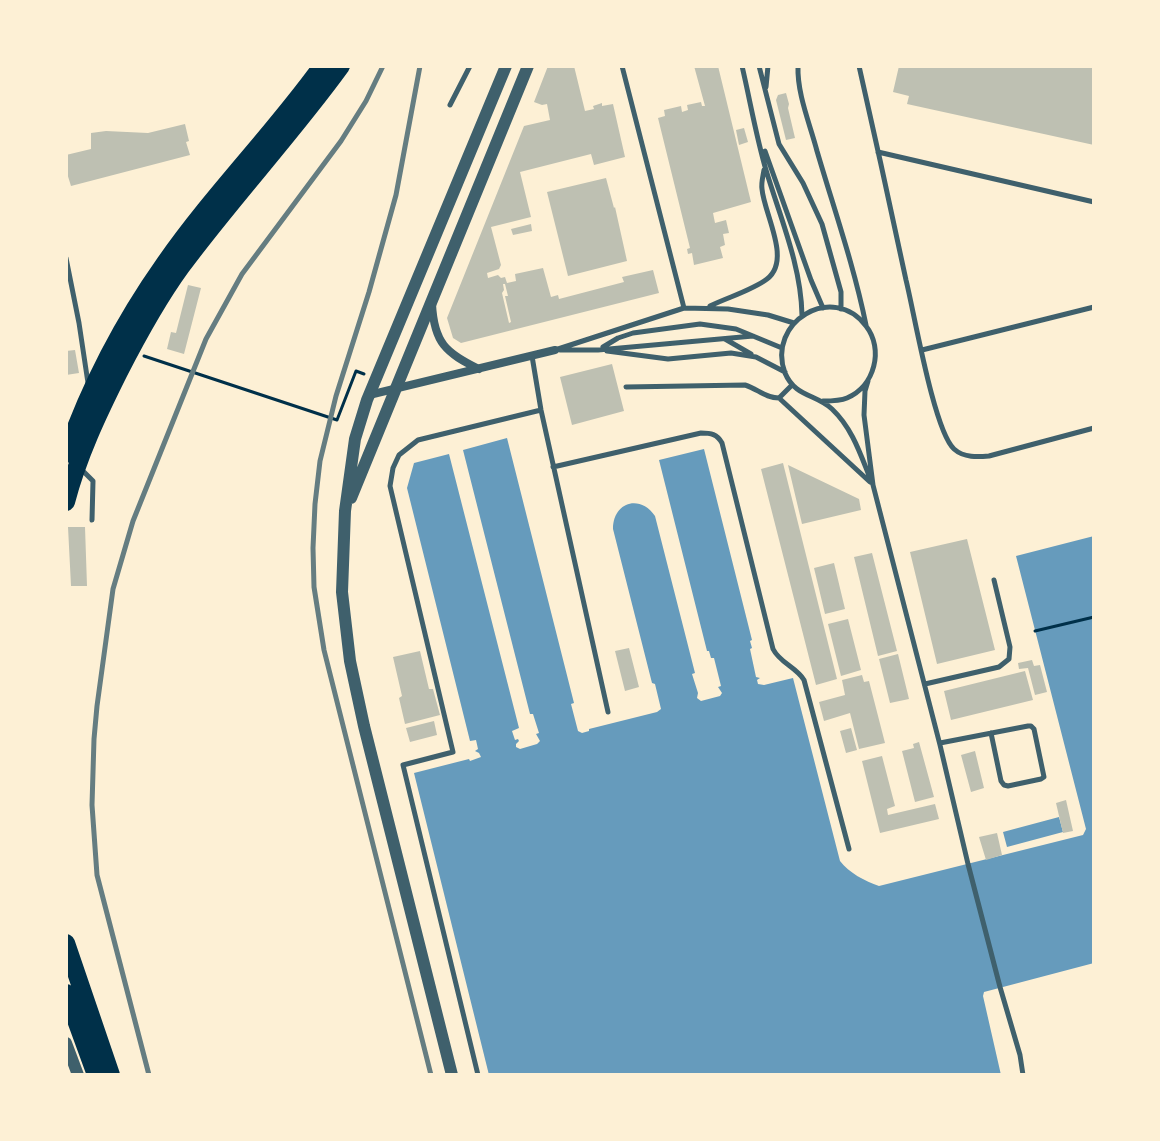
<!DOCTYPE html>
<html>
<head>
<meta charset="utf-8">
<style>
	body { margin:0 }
	#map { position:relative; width:1160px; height:1141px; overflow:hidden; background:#fdf0d5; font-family:"Open Sans",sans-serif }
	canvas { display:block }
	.frame { position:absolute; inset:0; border:68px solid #fdf0d5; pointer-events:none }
</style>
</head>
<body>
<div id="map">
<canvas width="1160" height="1141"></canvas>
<div class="frame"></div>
</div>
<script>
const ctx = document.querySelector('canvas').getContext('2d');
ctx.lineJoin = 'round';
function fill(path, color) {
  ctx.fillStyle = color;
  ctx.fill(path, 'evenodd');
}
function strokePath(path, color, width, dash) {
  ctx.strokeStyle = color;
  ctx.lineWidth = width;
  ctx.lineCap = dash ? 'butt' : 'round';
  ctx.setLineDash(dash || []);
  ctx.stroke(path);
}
const water = new Path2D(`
	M507,438L574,703L571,704L578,731L582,733L589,731V729L657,712L661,709L655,684L652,683L613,529C613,502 640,494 655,516L695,673L692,674L698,693L697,698L701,701L720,696L722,693L718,687L721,686L714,658H711L709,651H707L659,460L704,449L752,640L750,641L752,648L750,649L756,677L760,678L757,680L758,684L764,685L793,678L840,861C849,873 865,881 879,886L1083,835L1086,829L1016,556L1094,536V963L984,992L983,996L1001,1075H489L414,773L469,759L470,761L481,757L479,753L475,751L478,749L476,740L470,741L407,488L414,463L449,454L519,728L512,731L515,740L518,739L519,741L516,744V747L520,749L537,744L540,741L536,734L539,733L533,714H530L463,450Z
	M1059,817L1063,832L1007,847L1003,832Z`);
const building = new Path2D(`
	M548,66H574L585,111L594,109L593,106L602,103V106L613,104L625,157L594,165L591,154L520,172L531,217L491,227L501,265L499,269L487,273L488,278L498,275L501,278L505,277L507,283L516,281L515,274L543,268L551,297L558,295L559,299L624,282L622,277L653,270L659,293L461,343L453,338L447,318L524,126L550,120L547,104L542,105L534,102ZM503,284H505L508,296H505L511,322L509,323L502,293L504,290Z
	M694,66H718L751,202L713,213L715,223L726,220L729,233L723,234L725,245L720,247L723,258L694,265L692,253L688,254L687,249L690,248L658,118L665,116L664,110L681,106L682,112L688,110L687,105L701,102L702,106H705Z
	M899,66H1094V145L907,104L909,96L893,92Z
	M786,93L789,104L788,108L795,138L786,140L776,100L778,95Z
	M185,124L189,141L186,142L190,155L71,186L66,170V155L91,149V133L106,131L148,133Z
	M744,128L748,142L739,145L736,130Z
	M606,178L614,208L615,207L627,261L568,276L547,192Z
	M531,224L532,231L513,235L511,229Z
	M188,285L201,288L184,354L167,349L171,332L176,333Z
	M75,350L79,373L66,375V351Z
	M612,364L624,411L572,425L560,377Z
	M783,463L837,679L816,685L761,469Z
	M788,465L859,499L861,510L802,524Z
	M68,527H85L87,586H71Z
	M967,539L995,650L937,664L910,552Z
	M872,553L897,651L878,656L854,557Z
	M834,563L845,609L825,614L814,568Z
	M848,619L861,670L841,676L828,624Z
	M629,648L639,687L625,691L615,651Z
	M420,651L429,689H433L440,715L405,724L399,698L402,696L393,657Z
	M898,654L909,699L890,703L879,659Z
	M1032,660L1034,666L1040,665L1047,692L1035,695L1028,668L1019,669L1018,663Z
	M1025,671L1033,700L951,720L944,691Z
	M862,675L864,682L869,681L885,743L859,749L850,713L824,721L819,702L845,695L842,680Z
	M434,721L437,735L410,742L406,728Z
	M851,728L857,750L846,753L840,731Z
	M919,742L934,797L915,802L902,751L914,748L913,744Z
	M975,751L984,788L971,792L961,755Z
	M882,756L895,806L887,809L888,815L935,804L939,819L880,833L862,761Z
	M1066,800L1073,831L1063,833L1056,803Z
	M997,833L1002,855L986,860L979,837Z`);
const path = new Path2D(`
	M144,356L337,420L356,371L364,374
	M1035,631L1094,617`);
const service = new Path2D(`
	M622,66L684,308
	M742,66C750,100 756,136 766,170C780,217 801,265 802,315
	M759,66L779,144L803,183L822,224L841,292V309
	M798,66C797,94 810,124 817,151C834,209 854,266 866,325
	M859,66C875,137 891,209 906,280C914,312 934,431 954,449C964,458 978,457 989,456L1094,428
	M766,87L768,66
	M450,105L470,66
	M765,151L811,280L823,308
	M878,152L1094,202
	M66,258L79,323L88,383
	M710,306C728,297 751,291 767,279C792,260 764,214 762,189C761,183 763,176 764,170
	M725,339L751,354
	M603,347L618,338L633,333L700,324L736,329L782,348
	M555,350L684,308L728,309L768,315L794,323
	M560,350H598L753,336
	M922,350L1094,307
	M607,351L668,359L731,353L756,357L785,372
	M532,356L541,410L608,712
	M868,381L865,391L864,415L873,485L940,745L968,864L1000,987L1020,1055L1023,1075
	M626,387L745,385C758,389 765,398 779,398L870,482
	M779,398L792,385
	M823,401C832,401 840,401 847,398C875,386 884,349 866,326C833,282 766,322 785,373C795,397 816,394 832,409C852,428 860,453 870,478
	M553,467L701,433C711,433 717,434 722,443L773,649C780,663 796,667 804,680L849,849
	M81,469L93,481L92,520
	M925,684L999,667L1009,659L1010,647L994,580
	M940,743L1028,726H1031L1034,729L1044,777L1041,779L1008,786L1004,785L1001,781L991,733
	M478,1075L403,765L453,752L390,486L393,468L399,455L418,440L541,410`);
const minor = new Path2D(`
	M432,304C434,343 446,353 479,369
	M369,395L555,350`);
const tertiary = new Path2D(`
	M351,498L528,66
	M66,1043L78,1075
	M452,1075L364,726L350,661L342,592L345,511L355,439L367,400L506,66`);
const motorway = new Path2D(`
	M66,454C90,386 124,321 165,263C213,194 273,134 322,66
	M66,502C78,456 98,414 119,372C138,335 157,300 181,267C232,198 291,135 341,66
	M66,943L111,1075
	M66,993L96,1075`);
const rail = new Path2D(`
	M420,66L396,195L369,292L336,396L320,461L315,504L313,548L314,587L324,650L431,1075
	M149,1075L97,875L92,805L94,739L97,706L113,589L133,521L206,339L242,274L341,141L366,101L383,66`);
fill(water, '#669bbc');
fill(building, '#bec0b2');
strokePath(path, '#003049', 3);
strokePath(service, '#3f606c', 5);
strokePath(minor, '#3f606c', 8);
strokePath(tertiary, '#3f606c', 12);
strokePath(motorway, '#003049', 18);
strokePath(rail, '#657d81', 5);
</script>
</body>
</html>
